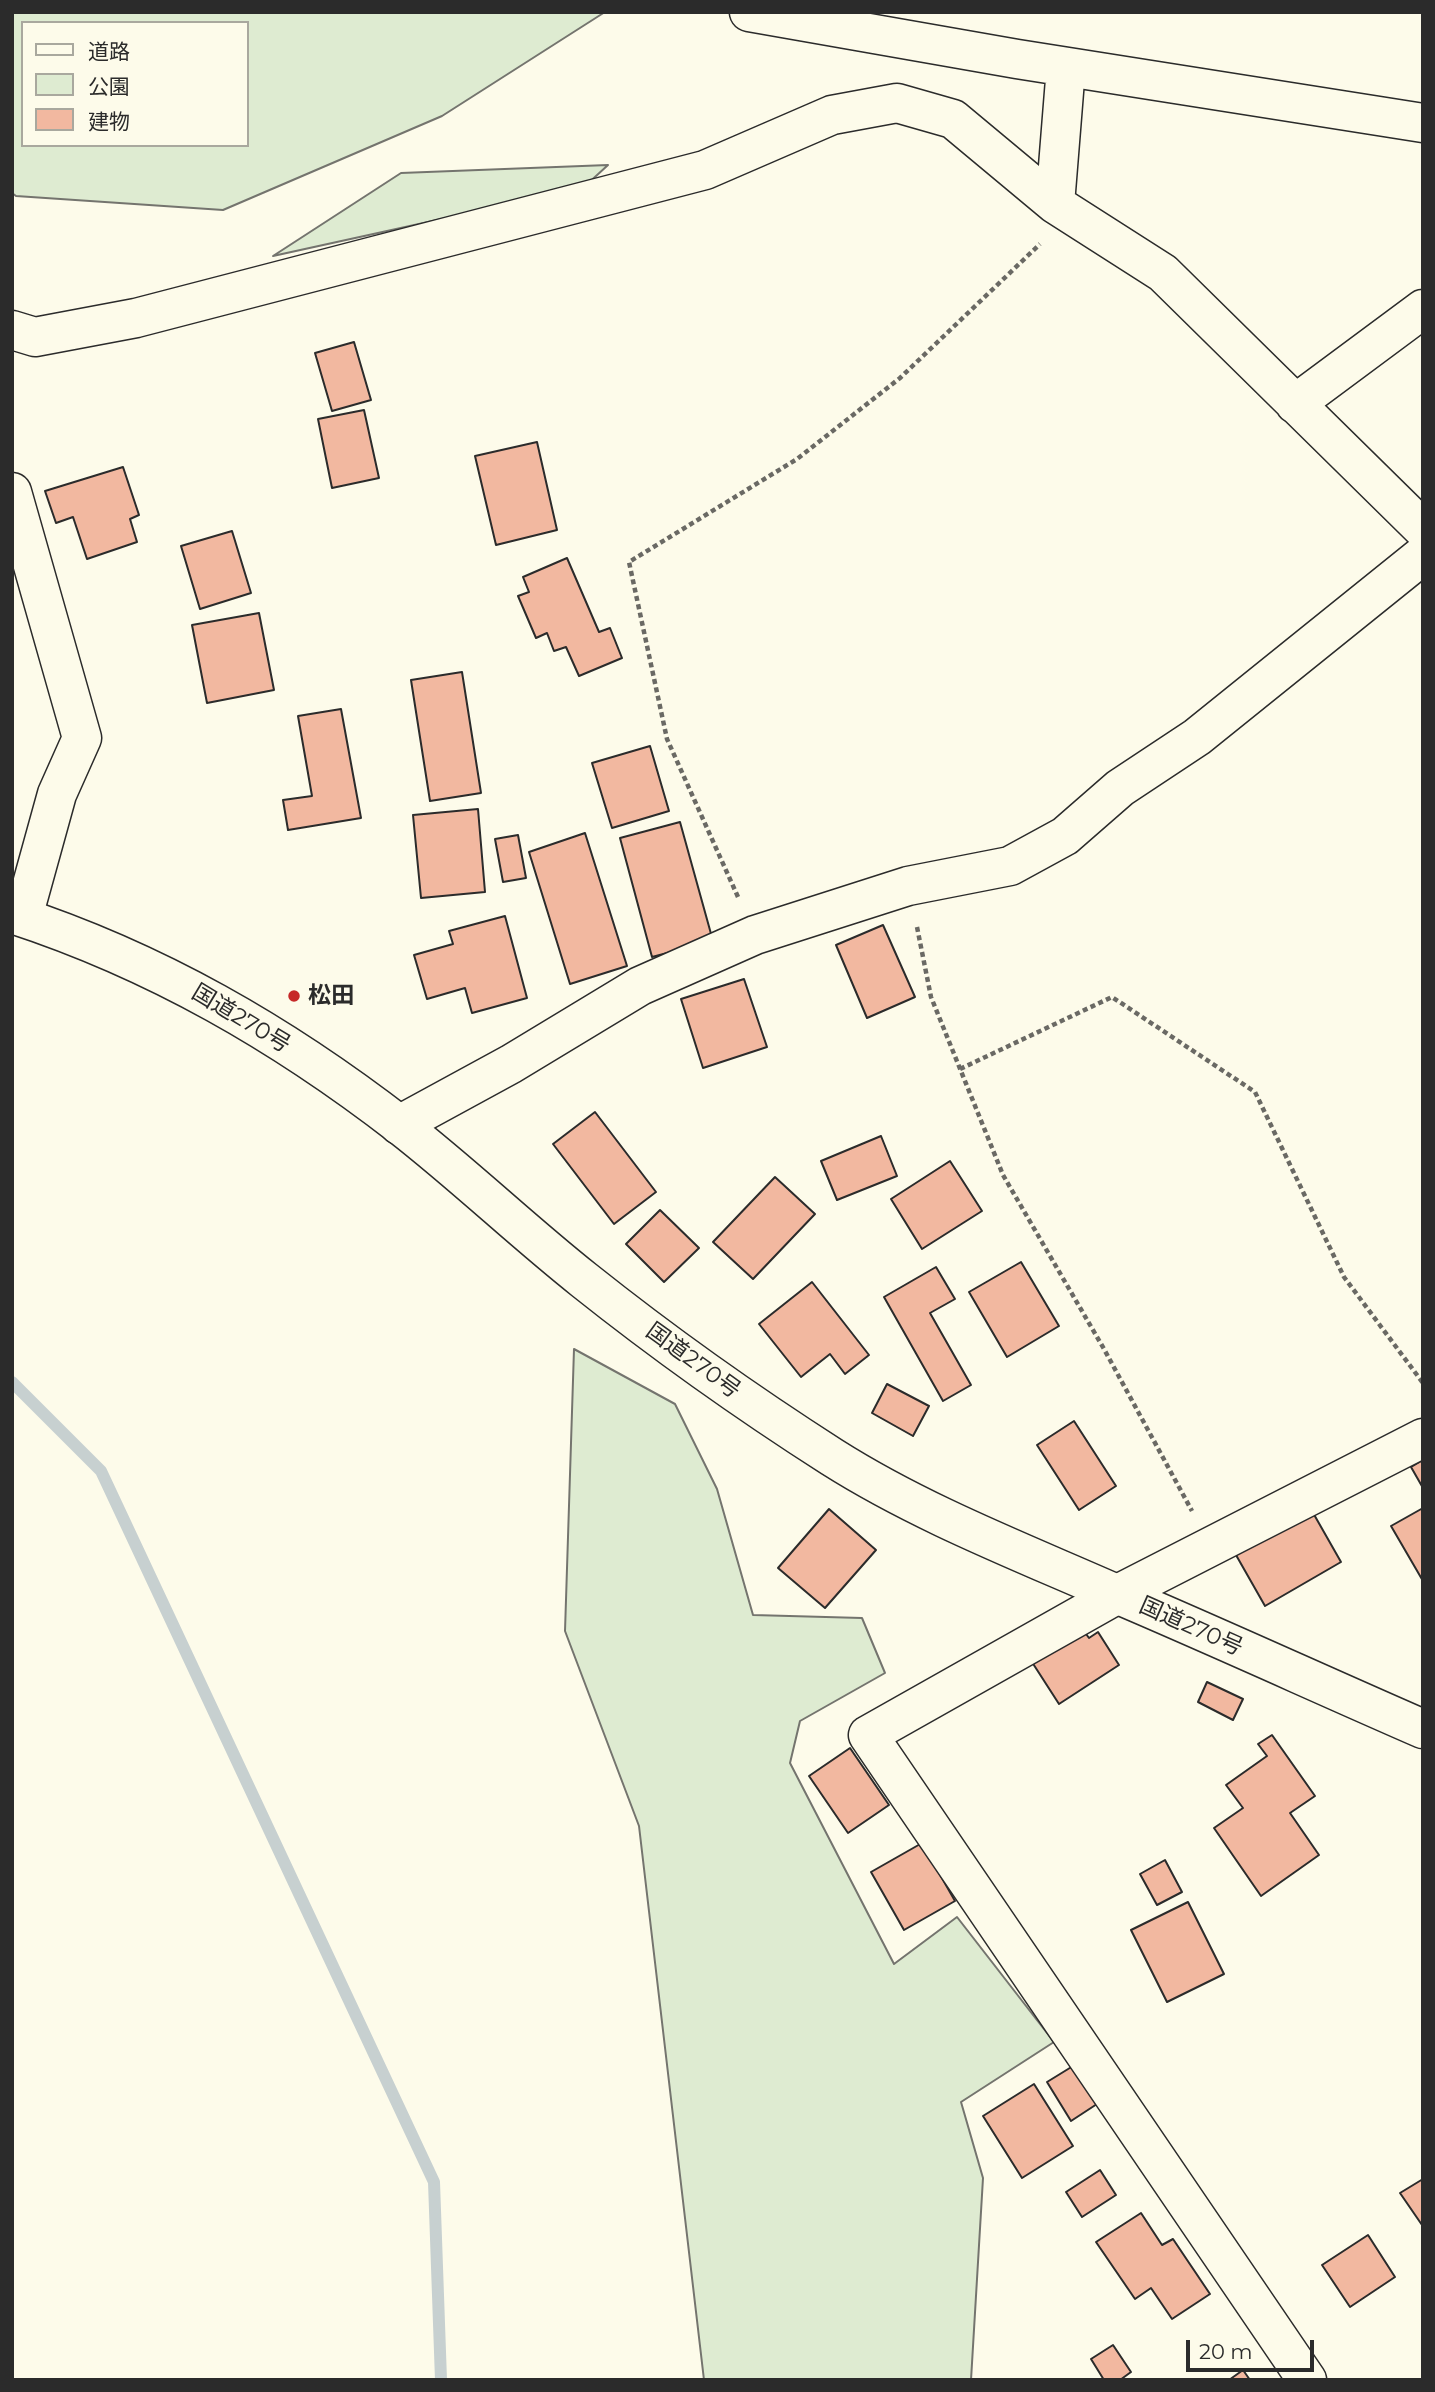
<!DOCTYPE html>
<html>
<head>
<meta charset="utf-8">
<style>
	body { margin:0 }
	#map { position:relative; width:1435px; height:2392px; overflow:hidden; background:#fdfbea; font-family:Montserrat,"Noto Sans JP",sans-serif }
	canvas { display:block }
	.frame { position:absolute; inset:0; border:14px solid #2b2b2b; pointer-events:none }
	.legend { position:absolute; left:21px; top:21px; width:228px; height:126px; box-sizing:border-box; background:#fdfbea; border:2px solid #a9a89e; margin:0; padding:9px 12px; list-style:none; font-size:21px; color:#2b2b2b }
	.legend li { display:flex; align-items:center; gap:14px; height:35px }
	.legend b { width:35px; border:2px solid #a9a89e }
	.scale { position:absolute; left:1186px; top:2340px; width:128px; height:32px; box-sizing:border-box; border:4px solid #2b2b2b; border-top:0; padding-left:9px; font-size:21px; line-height:24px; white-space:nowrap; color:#2b2b2b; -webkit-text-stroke:5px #fdfbea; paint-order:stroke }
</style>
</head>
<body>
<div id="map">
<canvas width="1435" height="2392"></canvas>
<div class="frame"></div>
<ul class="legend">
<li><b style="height:9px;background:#fdfbea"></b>道路</li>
<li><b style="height:19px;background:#deebd1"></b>公園</li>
<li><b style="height:19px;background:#f2b8a0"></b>建物</li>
</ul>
<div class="scale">20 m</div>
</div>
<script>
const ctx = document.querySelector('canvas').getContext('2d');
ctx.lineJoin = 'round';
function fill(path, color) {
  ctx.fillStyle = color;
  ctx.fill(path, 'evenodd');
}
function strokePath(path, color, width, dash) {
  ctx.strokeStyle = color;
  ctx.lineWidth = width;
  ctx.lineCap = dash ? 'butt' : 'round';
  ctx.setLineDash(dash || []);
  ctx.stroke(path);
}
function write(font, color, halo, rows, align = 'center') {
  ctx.font = font + ' Montserrat,"Noto Sans JP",sans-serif';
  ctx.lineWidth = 5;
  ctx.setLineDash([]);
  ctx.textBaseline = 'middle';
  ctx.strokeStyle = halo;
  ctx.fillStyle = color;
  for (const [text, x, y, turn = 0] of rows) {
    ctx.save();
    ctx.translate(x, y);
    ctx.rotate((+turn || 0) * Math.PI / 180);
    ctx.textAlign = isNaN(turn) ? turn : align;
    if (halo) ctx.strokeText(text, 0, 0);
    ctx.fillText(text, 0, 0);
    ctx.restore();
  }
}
const green = new Path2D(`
	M12,12H605L442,116L223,210L16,196L12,193ZM23,23H247V145H23Z
	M608,165L583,188L273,256L401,173Z
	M574,1349L675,1404L717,1489L753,1615L862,1618L885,1673L800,1721L790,1763L894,1964L957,1917L1054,2042L961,2102L983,2178L971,2380H704L639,1826L565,1631Z`);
const stream = new Path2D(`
	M12,1382L101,1471L434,2182L441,2380`);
const building = new Path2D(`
	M354,342L371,400L332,411L315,353Z
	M364,410L379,478L332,488L318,419Z
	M537,442L557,530L496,545L475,456Z
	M123,467L139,515L130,519L137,542L87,559L73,517L56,523L45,491Z
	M232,531L251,593L200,609L181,546Z
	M567,558L599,632L610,628L622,658L579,676L566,647L554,651L547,633L536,638L518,596L529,592L523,577Z
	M259,613L274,690L207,703L192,625Z
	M462,672L481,793L430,801L411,680Z
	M341,709L361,818L288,830L283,800L312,796L298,716Z
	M650,746L669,811L612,828L592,763Z
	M478,809L485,892L421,898L413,815Z
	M680,822L713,941L652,957L620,838Z
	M585,833L627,966L570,984L529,852Z
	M518,835L526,878L503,882L495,839Z
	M505,916L527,998L472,1013L465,988L427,999L414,955L453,944L449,931Z
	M883,925L915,997L867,1018L836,945Z
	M744,979L767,1047L703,1068L681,999Z
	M595,1112L656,1192L614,1224L553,1144Z
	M881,1136L897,1176L837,1200L821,1161Z
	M950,1161L982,1211L922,1249L891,1199Z
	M775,1177L815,1214L753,1279L713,1242Z
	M660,1210L699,1248L664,1282L626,1244Z
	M1021,1262L1059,1326L1007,1357L969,1292Z
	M936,1267L955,1299L930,1313L971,1385L943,1401L884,1297Z
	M812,1282L869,1355L845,1374L830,1354L801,1377L759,1324Z
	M887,1384L929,1406L913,1436L872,1413Z
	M1074,1421L1116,1486L1079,1510L1037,1445Z
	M1423,1460V1488L1411,1467Z
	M1423,1508V1581L1391,1526Z
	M829,1509L876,1550L825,1608L778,1568Z
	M1312,1511L1341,1562L1265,1606L1236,1555Z
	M1081,1627L1089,1638L1098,1632L1119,1665L1059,1704L1030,1659Z
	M1207,1682L1243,1699L1233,1720L1198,1702Z
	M1272,1735L1315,1796L1290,1813L1319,1855L1261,1896L1214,1828L1243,1808L1226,1785L1267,1756L1258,1744Z
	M850,1748L889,1805L848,1833L809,1776Z
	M922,1843L955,1901L904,1930L871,1872Z
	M1165,1860L1182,1892L1157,1905L1140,1874Z
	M1188,1902L1224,1974L1167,2002L1131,1930Z
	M1073,2066L1097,2104L1071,2121L1047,2082Z
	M1034,2084L1073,2146L1022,2178L983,2116Z
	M1100,2170L1116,2195L1082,2217L1066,2192Z
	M1423,2179V2225H1422L1400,2193Z
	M1141,2213L1162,2245L1173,2239L1210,2294L1172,2319L1151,2288L1135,2299L1096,2242Z
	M1368,2235L1395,2277L1350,2307L1322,2265Z
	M1113,2345L1131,2372L1120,2380H1104L1091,2359Z
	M1243,2370L1250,2380H1229Z`);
const path = new Path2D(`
	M738,897L667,739L629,562L797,459L900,378L1040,244
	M917,927L931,997L1003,1175L1104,1349L1192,1511
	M960,1069L1112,997L1255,1092L1344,1277L1423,1383`);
const minor = new Path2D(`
	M749,12L1017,59L1423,123
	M1055,204L1066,67
	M12,330L35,337L136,318L705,170L832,115L897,103L953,119L1055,204L1163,273L1423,529
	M1295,404L1423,309
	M12,492L82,738L57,794L23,917
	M399,1125L511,1064L640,986L755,935L908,886L1010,866L1065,836L1120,788L1197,737L1423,555
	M1307,2380L868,1735L1118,1594L1423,1438`);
const highway = new Path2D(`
	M12,914C156,961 282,1034 401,1126C464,1175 521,1230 584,1280C663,1343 746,1402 832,1457C922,1514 1024,1553 1121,1596C1222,1639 1322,1685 1423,1729`);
const markers = [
	[294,996,7,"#c62828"]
];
const poiNames = [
	["松田",308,996]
];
const streetNames = [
	["国道270号",241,1019,31],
	["国道270号",693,1361,36],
	["国道270号",1191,1627,24]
];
fill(green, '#deebd1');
strokePath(green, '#74746e', 2);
strokePath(stream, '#c7d0d0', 12);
fill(building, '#f2b8a0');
strokePath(building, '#2b2b2b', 2);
strokePath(minor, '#2b2b2b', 41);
strokePath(highway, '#2b2b2b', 41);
strokePath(path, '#6a6964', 4.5, [5, 3.5]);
strokePath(minor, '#fdfbea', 38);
strokePath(highway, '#fdfbea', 38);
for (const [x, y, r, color] of markers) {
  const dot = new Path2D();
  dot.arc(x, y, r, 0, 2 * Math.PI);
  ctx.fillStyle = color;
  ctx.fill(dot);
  strokePath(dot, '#fdfbea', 2.5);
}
write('bold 23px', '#2b2b2b', '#fdfbea', poiNames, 'left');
write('23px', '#2b2b2b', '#fdfbea', streetNames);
</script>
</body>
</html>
